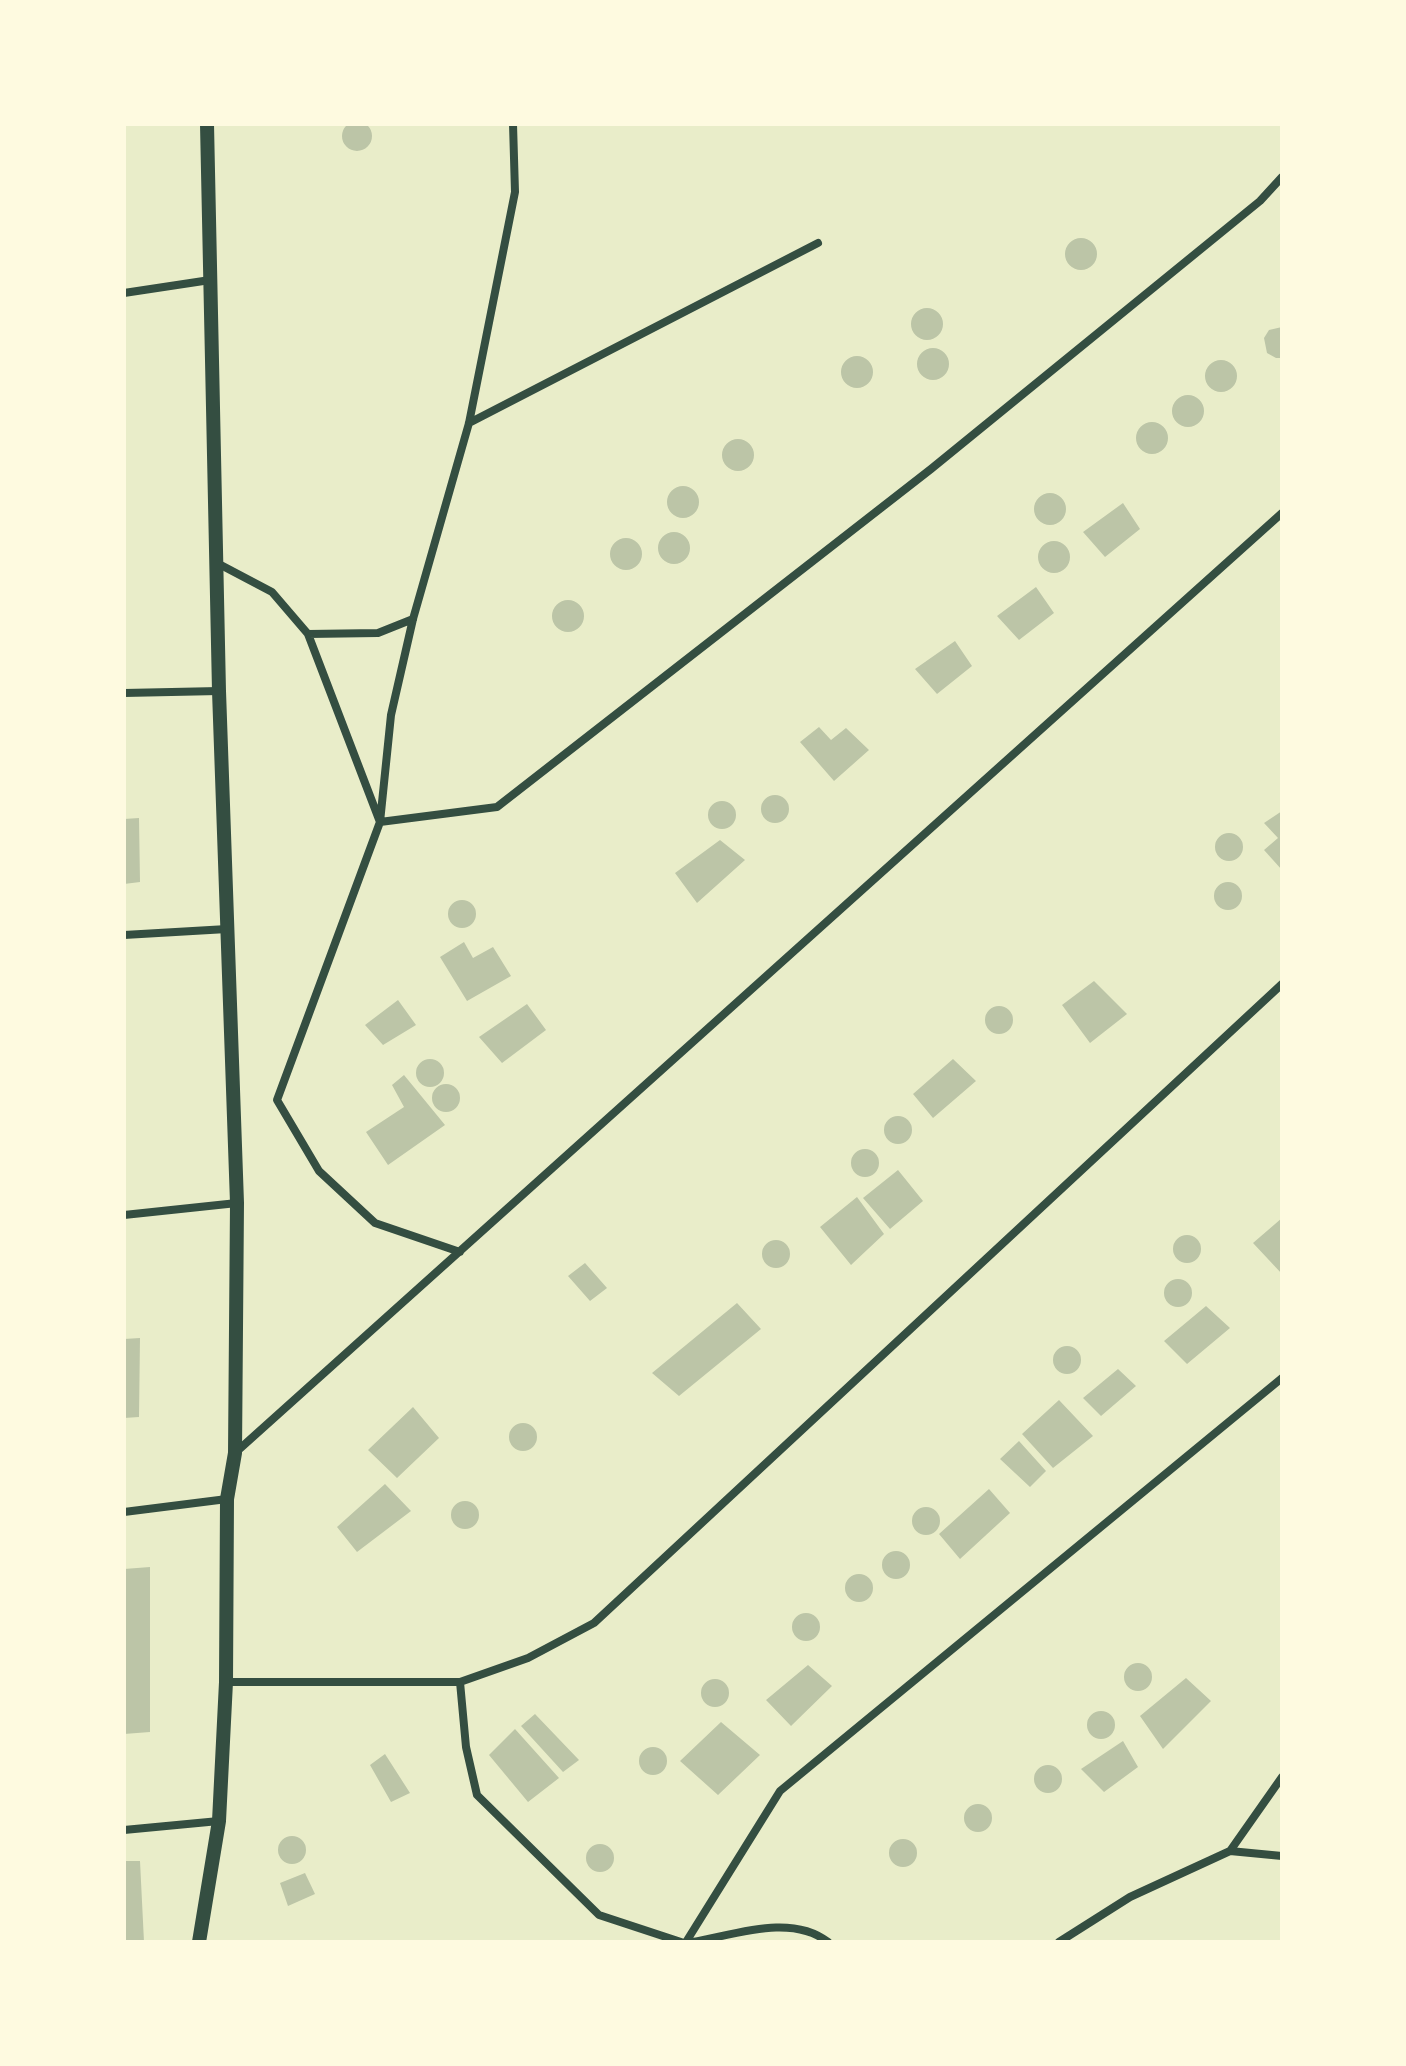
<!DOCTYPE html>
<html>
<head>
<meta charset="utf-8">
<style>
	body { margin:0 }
	#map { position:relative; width:1406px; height:2066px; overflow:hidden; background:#e9edc9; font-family:Spectral,serif }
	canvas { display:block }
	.frame { position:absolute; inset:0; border:126px solid #fefae0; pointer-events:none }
</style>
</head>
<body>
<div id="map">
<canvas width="1406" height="2066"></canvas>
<div class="frame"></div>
</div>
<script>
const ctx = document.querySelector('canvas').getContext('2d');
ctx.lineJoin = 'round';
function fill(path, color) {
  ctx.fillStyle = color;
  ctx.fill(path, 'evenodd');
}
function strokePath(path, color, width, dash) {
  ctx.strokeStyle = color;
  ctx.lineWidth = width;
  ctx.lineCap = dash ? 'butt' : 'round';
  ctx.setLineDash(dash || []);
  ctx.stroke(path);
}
const building = new Path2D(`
	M342 136a15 15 0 1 1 30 0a15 15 0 1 1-30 0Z
	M1065 254a16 16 0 1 1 32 0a16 16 0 1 1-32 0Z
	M911 324a16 16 0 1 1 32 0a16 16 0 1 1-32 0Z
	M1282,327V358H1276L1267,353L1264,338L1269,330Z
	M917 364a16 16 0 1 1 32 0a16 16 0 1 1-32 0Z
	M841 372a16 16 0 1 1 32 0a16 16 0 1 1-32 0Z
	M1205 376a16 16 0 1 1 32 0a16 16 0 1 1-32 0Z
	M1172 411a16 16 0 1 1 32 0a16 16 0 1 1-32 0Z
	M1136 438a16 16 0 1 1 32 0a16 16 0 1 1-32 0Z
	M722 455a16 16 0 1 1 32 0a16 16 0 1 1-32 0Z
	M667 502a16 16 0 1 1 32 0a16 16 0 1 1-32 0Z
	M1034 509a16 16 0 1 1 32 0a16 16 0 1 1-32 0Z
	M1123,503L1140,529L1105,557L1083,532Z
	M658 548a16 16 0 1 1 32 0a16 16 0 1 1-32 0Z
	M610 554a16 16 0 1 1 32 0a16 16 0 1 1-32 0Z
	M1038 557a16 16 0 1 1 32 0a16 16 0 1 1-32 0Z
	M1036,587L1054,613L1019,640L997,616Z
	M552 616a16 16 0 1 1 32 0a16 16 0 1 1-32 0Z
	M955,641L972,666L937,694L915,669Z
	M819,727L831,740L846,728L869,750L834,781L800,742Z
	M761 809a14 14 0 1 1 28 0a14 14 0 1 1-28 0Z
	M708 815a14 14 0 1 1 28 0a14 14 0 1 1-28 0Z
	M1282,811V870L1264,850L1278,838L1264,823Z
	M139,818L140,882L124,884V819Z
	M1215 847a14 14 0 1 1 28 0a14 14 0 1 1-28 0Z
	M720,840L745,860L697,903L675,873Z
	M1214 896a14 14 0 1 1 28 0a14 14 0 1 1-28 0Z
	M448 914a14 14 0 1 1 28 0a14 14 0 1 1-28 0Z
	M464,942L473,958L493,947L511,976L467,1001L440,957Z
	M1094,981L1127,1014L1090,1043L1062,1005Z
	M398,1000L416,1025L383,1045L365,1025Z
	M527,1004L546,1030L502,1063L479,1037Z
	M985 1020a14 14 0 1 1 28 0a14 14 0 1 1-28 0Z
	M953,1059L976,1081L933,1118L913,1094Z
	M416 1073a14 14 0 1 1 28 0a14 14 0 1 1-28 0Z
	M404,1075L445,1125L388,1165L366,1132L404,1107L392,1085Z
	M432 1098a14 14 0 1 1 28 0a14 14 0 1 1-28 0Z
	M884 1130a14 14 0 1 1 28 0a14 14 0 1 1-28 0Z
	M851 1163a14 14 0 1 1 28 0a14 14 0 1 1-28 0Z
	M898,1170L923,1201L890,1229L863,1198Z
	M857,1197L884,1234L851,1265L820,1227Z
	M1282,1218V1274L1253,1243Z
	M1173 1249a14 14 0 1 1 28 0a14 14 0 1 1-28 0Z
	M762 1254a14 14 0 1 1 28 0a14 14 0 1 1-28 0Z
	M585,1263L607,1288L590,1301L568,1276Z
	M1164 1293a14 14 0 1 1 28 0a14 14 0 1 1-28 0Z
	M737,1303L761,1329L679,1396L652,1373Z
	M1206,1306L1230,1328L1187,1364L1164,1341Z
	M140,1338L139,1417L124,1418V1339Z
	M1053 1360a14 14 0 1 1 28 0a14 14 0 1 1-28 0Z
	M1118,1369L1136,1386L1101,1416L1083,1398Z
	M1059,1400L1093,1436L1053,1468L1022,1434Z
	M413,1407L439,1438L397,1478L368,1450Z
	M509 1437a14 14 0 1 1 28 0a14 14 0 1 1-28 0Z
	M1019,1441L1046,1471L1030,1487L1000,1459Z
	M385,1484L411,1511L357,1552L337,1527Z
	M989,1489L1010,1513L960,1559L939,1534Z
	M451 1515a14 14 0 1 1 28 0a14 14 0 1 1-28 0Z
	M912 1521a14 14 0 1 1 28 0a14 14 0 1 1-28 0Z
	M882 1565a14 14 0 1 1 28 0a14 14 0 1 1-28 0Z
	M150,1567V1732L124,1734V1569Z
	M845 1588a14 14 0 1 1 28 0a14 14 0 1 1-28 0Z
	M792 1627a14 14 0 1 1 28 0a14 14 0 1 1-28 0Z
	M1124 1677a14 14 0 1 1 28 0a14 14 0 1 1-28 0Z
	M808,1665L832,1686L791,1726L766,1700Z
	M1186,1678L1211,1701L1163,1749L1140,1716Z
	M701 1693a14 14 0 1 1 28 0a14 14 0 1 1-28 0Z
	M1087 1725a14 14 0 1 1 28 0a14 14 0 1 1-28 0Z
	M535,1714L579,1760L563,1772L521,1726Z
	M721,1722L760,1755L718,1795L680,1761Z
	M515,1729L559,1778L528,1802L489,1755Z
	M1123,1741L1138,1767L1104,1792L1081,1769Z
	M639 1761a14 14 0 1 1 28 0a14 14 0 1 1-28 0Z
	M385,1754L410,1793L391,1802L370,1765Z
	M1034 1779a14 14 0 1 1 28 0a14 14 0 1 1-28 0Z
	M964 1818a14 14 0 1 1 28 0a14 14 0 1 1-28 0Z
	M278 1850a14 14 0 1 1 28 0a14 14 0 1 1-28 0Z
	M889 1853a14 14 0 1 1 28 0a14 14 0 1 1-28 0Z
	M586 1858a14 14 0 1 1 28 0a14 14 0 1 1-28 0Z
	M124,1861H140L144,1942H124Z
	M305,1873L315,1894L288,1906L280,1883Z`);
const minor = new Path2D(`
	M124,293L210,280
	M469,423L818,243
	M217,563L272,592L308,634L380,822L497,807L931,469L1260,201L1282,177
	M308,634L378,633L413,619
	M124,693L219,691
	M124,935L227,929
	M124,1215L237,1203
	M460,1252L375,1223L319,1171L277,1100L380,822L391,715L413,619L469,423L515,192L513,124
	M235,1453L1282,513
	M124,1512L227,1499
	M226,1682H460L528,1658L594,1623L1282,984
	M460,1682L466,1747L477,1795L599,1915L681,1942
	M124,1830L219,1821
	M1230,1851L1282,1856
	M686,1942L780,1791L1282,1378
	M693,1942C734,1935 791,1913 828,1942
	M1059,1942L1130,1897L1230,1851L1282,1777`);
const tertiary = new Path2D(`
	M199,1942L219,1821L226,1682L227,1499L235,1453L237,1203L219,691L207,124`);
fill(building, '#bcc5a7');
strokePath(minor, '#344e41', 8);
strokePath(tertiary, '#344e41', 14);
</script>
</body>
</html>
